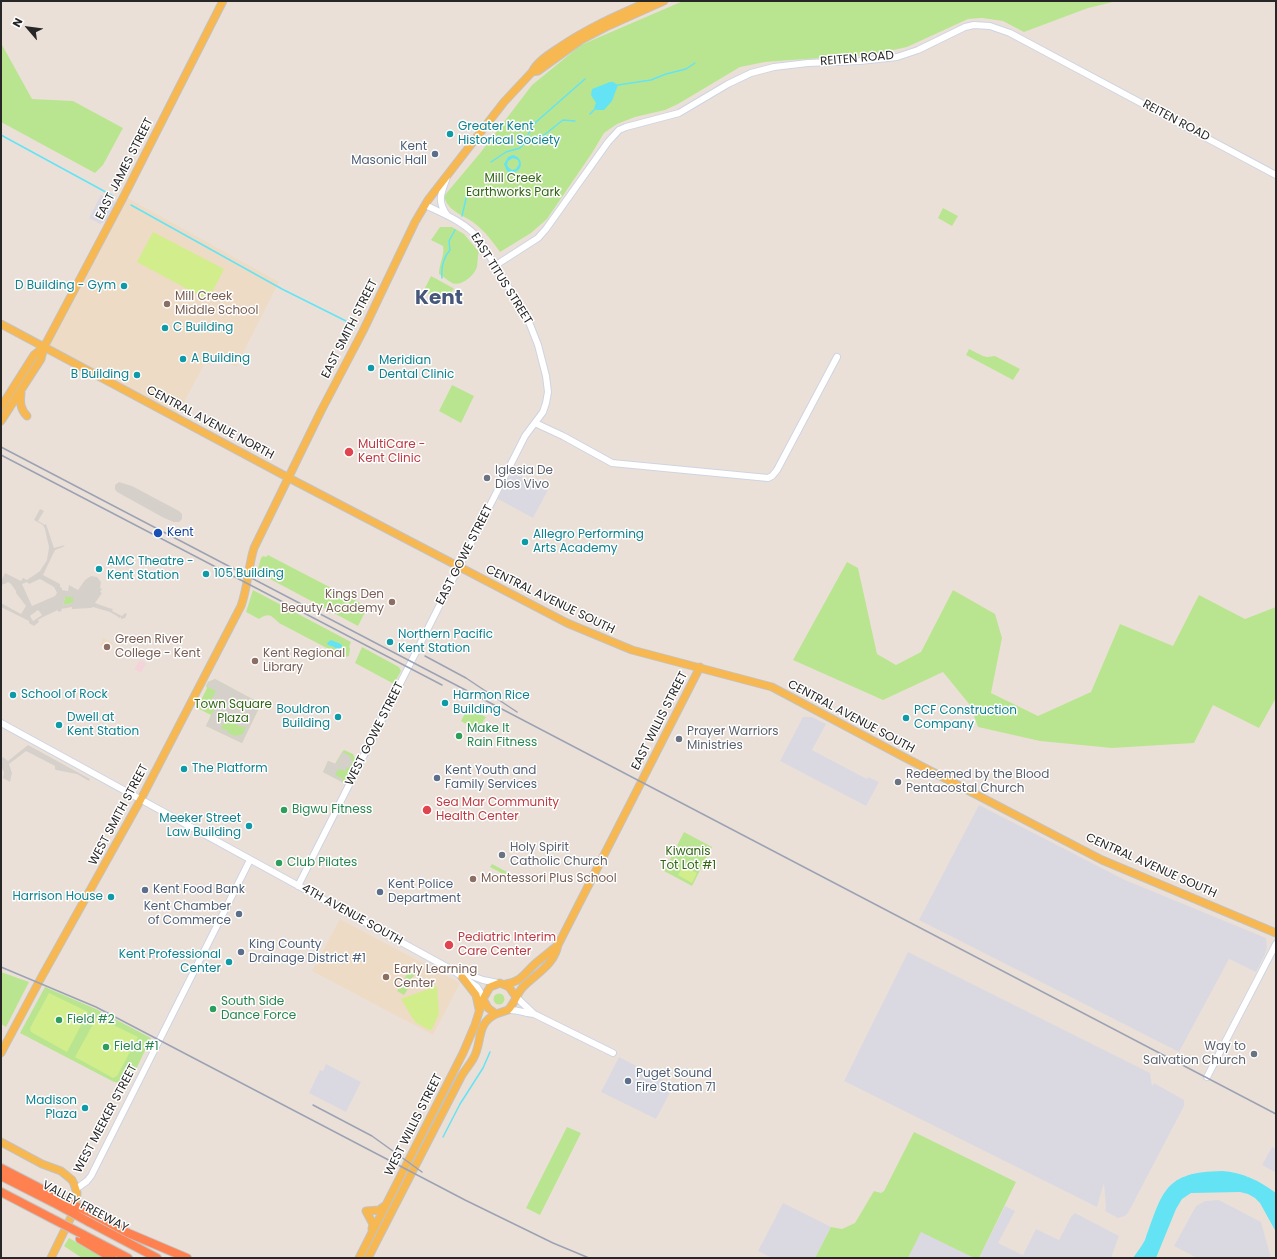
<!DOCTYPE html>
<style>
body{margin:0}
#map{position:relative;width:1277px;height:1259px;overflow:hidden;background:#ebe0d8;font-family:Poppins,sans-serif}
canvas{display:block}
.frame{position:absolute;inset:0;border:2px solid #272727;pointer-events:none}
.north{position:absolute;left:8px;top:8px;width:40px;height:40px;-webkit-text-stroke:3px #fff;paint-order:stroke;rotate:298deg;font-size:11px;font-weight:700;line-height:16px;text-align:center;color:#272727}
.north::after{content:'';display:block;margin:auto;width:14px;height:18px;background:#272727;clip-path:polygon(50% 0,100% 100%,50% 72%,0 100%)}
</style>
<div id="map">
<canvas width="1277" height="1259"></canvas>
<div class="frame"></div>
<div class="north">N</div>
</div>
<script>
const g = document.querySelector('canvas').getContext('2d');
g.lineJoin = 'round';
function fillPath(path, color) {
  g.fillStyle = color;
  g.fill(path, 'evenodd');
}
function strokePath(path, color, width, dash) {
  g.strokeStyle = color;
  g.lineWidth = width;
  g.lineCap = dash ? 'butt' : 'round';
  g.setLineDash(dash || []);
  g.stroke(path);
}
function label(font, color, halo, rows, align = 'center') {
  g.font = font + ' Poppins,sans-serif';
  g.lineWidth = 3;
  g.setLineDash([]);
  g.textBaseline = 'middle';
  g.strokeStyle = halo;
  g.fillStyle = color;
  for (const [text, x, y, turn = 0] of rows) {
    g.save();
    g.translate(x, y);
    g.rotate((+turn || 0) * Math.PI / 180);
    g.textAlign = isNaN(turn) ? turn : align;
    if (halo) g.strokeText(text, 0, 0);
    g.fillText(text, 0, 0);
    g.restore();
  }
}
fillPath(new Path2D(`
 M101,195L117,203L107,220L100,224L89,218Z
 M511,472L548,490L533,518L498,499Z
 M803,717H812L826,724L812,750L867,779L868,777L879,782L866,806L780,761Z
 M979,805L1125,880L1266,938L1267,947L1265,954L1256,972L1229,959L1179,1052L919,920Z
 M908,952L1150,1073L1152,1086L1154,1083L1184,1100V1106L1128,1213L1125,1216L1118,1218L1105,1211L1106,1208L1104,1183L1097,1207L844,1081Z
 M619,1057L674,1085L656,1119L601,1092Z
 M326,1064L361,1082L346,1112L309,1093L320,1070L323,1071Z
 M1272,1147L1276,1149V1170L1275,1172L1262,1165Z
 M1219,1200L1261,1222L1271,1258H1197L1174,1246L1196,1206L1205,1201Z
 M783,1203L831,1227L815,1258H772L758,1251Z
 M1005,1206L1015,1211L998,1243L1023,1255L1036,1229L1059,1240L1071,1217L1075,1213L1119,1236L1111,1258H979Z
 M921,1231L974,1258H908Z`), '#dad9e2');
fillPath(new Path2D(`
 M124,196L279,282L236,367L210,354L176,417L44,347Z
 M103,638L113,643L108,654L105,652L106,649L100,645Z
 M340,919L460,983L433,1035L312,971Z`), '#eedbc5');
fillPath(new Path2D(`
 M140,660L146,663L141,673L134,669Z`), '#f3d4da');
fillPath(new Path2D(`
 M683,1H1117L1088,8L1024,32L1003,21L982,18L968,19L907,47L870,55L791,60L765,62L740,67L678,104L665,110L635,117L617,124L604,133L592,153L547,219L531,233L500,252C494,244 488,235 480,228C468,215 448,214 444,196L481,152L532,85L581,45Z
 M1,43L32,99L73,101L123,128L103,165L95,173L1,122Z
 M943,208L958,216L952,226L938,218Z
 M440,227H452L464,234L479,252C477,258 478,262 477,267C474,276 461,287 452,283C448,281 443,276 439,274C439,263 445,255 443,246L431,240Z
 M431,276L453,288L454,289L443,300L441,301L430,296V294L423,292Z
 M969,349L983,356L987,357L995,356L1020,369L1013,380L966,355Z
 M452,385L474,396L461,423L439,411Z
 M268,555L366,606L367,608L358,626L257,572L261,558L263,556L266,557Z
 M847,562L858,568L877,654L896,665L921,652L953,590L995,614L1002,638L991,693L1038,716L1091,692L1120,624L1173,646L1199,595L1245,619L1276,607V698L1259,728L1213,705L1194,743L1112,748L1040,741L978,727L970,705L943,672L883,700L793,660Z
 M253,590L351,642L349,647L350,648L349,656L343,658L342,656L279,623C271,616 270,612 259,619L246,612Z
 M65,597H74V603L63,605Z
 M362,647L399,667L401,671L394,684L355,663Z
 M215,679L256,701L258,710L242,743L206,726L211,715L197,708L207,688L206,686L208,682Z
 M468,708L486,717L479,728L475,729L461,721Z
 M344,750L353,754L355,759L344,783L323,772L328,761L335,764L342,752Z
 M684,832L712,847L692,886L664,871Z
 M492,864L509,873L507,876L490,867Z
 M409,970L415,974L409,983L404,980Z
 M1,972L29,982L6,1027L1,1024Z
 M402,983L409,987L404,995L397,991Z
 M45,987L96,1009L151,1038L129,1084L114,1082L20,1033Z
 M493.5 999a5.5 5.5 0 1 1 11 0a5.5 5.5 0 1 1-11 0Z
 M567,1127L581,1133L540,1215L526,1208Z
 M914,1132L1016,1182L979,1258H974L921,1232L908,1258H815L831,1227L842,1229L855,1223L874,1191L881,1193L884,1191Z
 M69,1238L104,1258H82L64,1246Z`), '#bae590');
fillPath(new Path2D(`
 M153,232L224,269L208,300L137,262Z
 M683,866L697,873L692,883L678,875Z
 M437,986L439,1014L432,1029L429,1030L415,1022L401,999Z
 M49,993L88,1012L67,1052L31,1032L30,1028Z
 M97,1017L138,1037L117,1076L113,1078L75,1057Z`), '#d2ed8b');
fillPath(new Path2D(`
 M119,482L132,486L179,511L182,514V519L179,522H174L164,518L117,492L115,489V485Z
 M40,509L44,511L38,521L45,525L46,524L54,548L65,545L63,547L55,550L43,575L60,584V587L62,588V590L68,591L69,585L78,590L85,580L91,576L97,577L101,582L100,588L102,589L100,592L102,593L95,603L109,608L113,609L112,611L122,616L125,613L127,614L125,618L121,619V617L119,618L117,616L110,612L93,607L91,608L72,609V607L61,609L62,611L58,612V610L43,617L38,620L39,622L34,626L29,623V621L1,607V603L21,614L26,606L16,593V591L11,584L8,582L5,584H3L1,587V581L5,573L21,581L23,578L27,580L40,571L47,560L49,547L45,529L43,525L34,520ZM40,579L54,587L57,593L55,596L32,606L22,584L27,582L29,584ZM73,597V603L63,605L65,597ZM38,610L42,615L33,621L30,616Z
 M215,679L256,701L257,702L258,710L242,743L206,726L217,704L211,700L216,691L206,686L208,682ZM234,721L238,726L246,727L243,734L235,736L228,733L227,730L221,729L223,724Z
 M28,745L90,779L89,781L77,774L56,770L55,769V766L26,751L9,764L12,773L10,782L3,778L4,772L1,767V760L3,757L8,761Z
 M342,752L350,756L352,763L349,768L347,767L345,771L341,769L340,770L338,769L335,775L343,779L342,782L323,772L328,761L336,764Z`), '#d6d0cb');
fillPath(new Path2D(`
 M610,82H613L618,85L612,101L604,110H596L594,108L596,103L591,95L592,89Z
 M513,155C527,159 521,177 507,171L504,164L508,157ZM513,158L518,160L519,164L516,169L512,170L509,168L507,165L508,161Z
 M331,640L341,644L342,646L341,648L337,649L334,647L328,645L327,643Z
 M1222,1171C1242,1172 1260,1181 1276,1193V1232L1260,1203L1255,1198L1248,1194L1240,1192L1191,1193L1182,1199L1176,1209L1156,1258H1133C1137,1252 1142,1246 1145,1240C1163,1191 1164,1172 1222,1171Z`), '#64e3f4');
strokePath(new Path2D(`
 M618,85L651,80L666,74L686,69L695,63
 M590,114L595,109
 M1,135L113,196
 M524,144L529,140L539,139L563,120L575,121
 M491,162L506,152L520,148L522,146L531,129L536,122L585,79
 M131,205L282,289L346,321L354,328
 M462,216L469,186
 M442,278C441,267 443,258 450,250L449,241L455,230
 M443,1137L460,1104L483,1068L490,1052`), '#64e3f4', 1.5);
const minor = new Path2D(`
 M447,215C436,200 442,192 447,177
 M496,265L538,238L546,229L608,142L619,130L626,127L679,113L728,84L751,73L774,67L808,63L860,61L897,57L918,50L965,27L974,25L990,26L1010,33L1276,175
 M535,423L563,436L612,463L768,478L772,476L777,470L837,357
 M1,723L454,971L477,987L484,998
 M298,886L525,436L543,412L546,403L548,392L546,376L538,345L527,317L479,239C465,222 444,214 425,205
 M456,971L464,973L483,980L498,983
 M516,997L534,1014L613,1053
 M508,1010C518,1009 525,1014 534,1014
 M1207,1077L1276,944
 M76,1189L87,1181L91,1176L250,860`);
const major = new Path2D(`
 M532,72L538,71L581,40L606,27L664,1
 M1,324L289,478L567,623L632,650L772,687L900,755L1102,860L1276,933
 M21,393C20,402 20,409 27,416
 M1,407L34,355L44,347
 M1,421L41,359L44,347L124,196L223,1
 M462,977L476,995L479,1009
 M506,984C523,981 524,973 536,963C543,957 551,951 558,945
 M516,997L509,987L500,983L490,987L483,999L488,1008L496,1014L508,1010C515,1003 517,993 523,987C537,973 554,965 558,945L700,667
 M1,1053L41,978L141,799L241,606C248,587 248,567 254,548L321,411L363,331L415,222L428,200L504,102L532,72C537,62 548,55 557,49C586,29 617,15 650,1
 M1,1142L42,1164L61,1171L72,1180L74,1184L77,1193L76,1207L51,1258
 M372,1229L373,1224L366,1211L379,1210L386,1205
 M359,1258L463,1053L475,1025L483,999
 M368,1258L461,1077C464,1071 469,1066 473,1059C483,1043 475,1024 496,1014`);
const highway = new Path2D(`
 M1,1168L61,1199
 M1,1176L58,1205
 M1,1192L51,1218
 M93,1214L128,1233L187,1258
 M89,1222L157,1258
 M82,1234L128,1258
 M80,1239L112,1258`);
strokePath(minor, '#cdd4e2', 8);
strokePath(major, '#c3c3c3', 9);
strokePath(highway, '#c3c3c3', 10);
strokePath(minor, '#fff', 6);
strokePath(major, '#f7b751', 7);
strokePath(highway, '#ff814f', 8);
strokePath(new Path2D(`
 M1,447L1276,1114
 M1,455L442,685
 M425,656L466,678L517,712
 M1,967L96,1007L465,1200L553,1243L589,1258
 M313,1105L372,1136L422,1172`), '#9ba2b3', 1.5);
const highwayBridge = new Path2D(`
 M61,1199L93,1214
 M58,1205L89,1222
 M51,1218L82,1234`);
strokePath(highwayBridge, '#c3c3c3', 10, []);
strokePath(highwayBridge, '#ff814f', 8);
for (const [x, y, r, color] of [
 [450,134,4,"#0f9aa8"],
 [435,154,4,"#5c6f8a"],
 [124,286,4,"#0f9aa8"],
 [167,304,4,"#8d6e63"],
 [165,328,4,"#0f9aa8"],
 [183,359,4,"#0f9aa8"],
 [371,368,4,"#0f9aa8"],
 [137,375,4,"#0f9aa8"],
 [349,452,5,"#e0444e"],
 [487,478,4,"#6b7280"],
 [158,533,5,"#1a4fb4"],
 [525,542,4,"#0f9aa8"],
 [99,569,4,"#0f9aa8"],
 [206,574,4,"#0f9aa8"],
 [392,602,4,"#8d6e63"],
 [390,642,4,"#0f9aa8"],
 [107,647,4,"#8d6e63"],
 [255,661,4,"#8d6e63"],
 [13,695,4,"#0f9aa8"],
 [445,703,4,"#0f9aa8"],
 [338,717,4,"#0f9aa8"],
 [906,718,4,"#0f9aa8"],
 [59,725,4,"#0f9aa8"],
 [459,736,4,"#2e9e5b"],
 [679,739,4,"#6b7280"],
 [184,769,4,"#0f9aa8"],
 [437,778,4,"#5c6f8a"],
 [898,782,4,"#6b7280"],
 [284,810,4,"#2e9e5b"],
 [427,810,5,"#e0444e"],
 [249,826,4,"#0f9aa8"],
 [502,855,4,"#6b7280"],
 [279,863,4,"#2e9e5b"],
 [473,879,4,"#8d6e63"],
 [145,890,4,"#5c6f8a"],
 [380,892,4,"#5c6f8a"],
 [111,897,4,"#0f9aa8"],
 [239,914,4,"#5c6f8a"],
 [449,945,5,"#e0444e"],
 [241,952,4,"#5c6f8a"],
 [229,962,4,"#0f9aa8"],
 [386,977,4,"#8d6e63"],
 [213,1009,4,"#2e9e5b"],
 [59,1020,4,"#2e9e5b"],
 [106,1047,4,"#2e9e5b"],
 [1254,1054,4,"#6b7280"],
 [628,1081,4,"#5c6f8a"],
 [85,1108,4,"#0f9aa8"]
]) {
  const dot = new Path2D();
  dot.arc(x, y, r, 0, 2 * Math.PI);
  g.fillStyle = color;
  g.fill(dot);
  strokePath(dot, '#fff', 1.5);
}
label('12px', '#272727', '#fff', [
 ["REITEN ROAD",857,59,-5],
 ["REITEN ROAD",1176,121,28],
 ["EAST JAMES STREET",125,169,-63],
 ["EAST TITUS STREET",501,279,58],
 ["EAST SMITH STREET",350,329,-63],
 ["CENTRAL AVENUE NORTH",210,423,28],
 ["EAST GOWE STREET",465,555,-63],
 ["CENTRAL AVENUE SOUTH",550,600,26],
 ["CENTRAL AVENUE SOUTH",851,717,28],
 ["EAST WILLIS STREET",660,721,-63],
 ["WEST GOWE STREET",375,734,-63],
 ["WEST SMITH STREET",119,815,-62],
 ["CENTRAL AVENUE SOUTH",1151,866,24],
 ["4TH AVENUE SOUTH",352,915,29],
 ["WEST MEEKER STREET",106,1119,-62],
 ["WEST WILLIS STREET",414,1125,-63],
 ["VALLEY FREEWAY",85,1207,28]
]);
label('12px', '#0d838f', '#fff', [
 ["Greater Kent",458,127],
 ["Historical Society",458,141],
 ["D Building - Gym",116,286,"right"],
 ["C Building",173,328],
 ["A Building",191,359],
 ["Meridian",379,361],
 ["Dental Clinic",379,375],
 ["B Building",129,375,"right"],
 ["Allegro Performing",533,535],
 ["Arts Academy",533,549],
 ["AMC Theatre -",107,562],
 ["Kent Station",107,576],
 ["105 Building",214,574],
 ["Northern Pacific",398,635],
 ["Kent Station",398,649],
 ["School of Rock",21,695],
 ["Harmon Rice",453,696],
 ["Building",453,710],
 ["Bouldron",330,710,"right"],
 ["Building",330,724,"right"],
 ["PCF Construction",914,711],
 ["Company",914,725],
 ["Dwell at",67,718],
 ["Kent Station",67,732],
 ["The Platform",192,769],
 ["Meeker Street",241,819,"right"],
 ["Law Building",241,833,"right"],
 ["Harrison House",103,897,"right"],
 ["Kent Professional",221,955,"right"],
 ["Center",221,969,"right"],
 ["Madison",77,1101,"right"],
 ["Plaza",77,1115,"right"]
], 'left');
label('12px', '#4e5e75', '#fff', [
 ["Kent",427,147,"right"],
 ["Masonic Hall",427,161,"right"],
 ["Kent Youth and",445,771],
 ["Family Services",445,785],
 ["Kent Police",388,885],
 ["Department",388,899],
 ["Kent Food Bank",153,890],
 ["Kent Chamber",231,907,"right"],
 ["of Commerce",231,921,"right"],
 ["King County",249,945],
 ["Drainage District #1",249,959],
 ["Puget Sound",636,1074],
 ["Fire Station 71",636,1088]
], 'left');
label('12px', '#326616', '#fff', [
 ["Mill Creek",513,179],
 ["Earthworks Park",513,193],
 ["Town Square",233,705],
 ["Plaza",233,719],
 ["Kiwanis",688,852],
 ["Tot Lot #1",688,866]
]);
label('12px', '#785e54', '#fff', [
 ["Mill Creek",175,297],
 ["Middle School",175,311],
 ["Kings Den",384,595,"right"],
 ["Beauty Academy",384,609,"right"],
 ["Green River",115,640],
 ["College - Kent",115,654],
 ["Kent Regional",263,654],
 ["Library",263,668],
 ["Montessori Plus School",481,879],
 ["Early Learning",394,970],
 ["Center",394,984]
], 'left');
label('12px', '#be3a42', '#fff', [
 ["MultiCare -",358,445],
 ["Kent Clinic",358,459],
 ["Sea Mar Community",436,803],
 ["Health Center",436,817],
 ["Pediatric Interim",458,938],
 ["Care Center",458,952]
], 'left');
label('12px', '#5b616d', '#fff', [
 ["Iglesia De",495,471],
 ["Dios Vivo",495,485],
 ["Prayer Warriors",687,732],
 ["Ministries",687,746],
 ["Redeemed by the Blood",906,775],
 ["Pentacostal Church",906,789],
 ["Holy Spirit",510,848],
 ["Catholic Church",510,862],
 ["Way to",1246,1047,"right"],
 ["Salvation Church",1246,1061,"right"]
], 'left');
label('12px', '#164399', '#fff', [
 ["Kent",167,533]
], 'left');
label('12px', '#27864d', '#fff', [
 ["Make It",467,729],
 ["Rain Fitness",467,743],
 ["Bigwu Fitness",292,810],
 ["Club Pilates",287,863],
 ["South Side",221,1002],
 ["Dance Force",221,1016],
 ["Field #2",67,1020],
 ["Field #1",114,1047]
], 'left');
label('bold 20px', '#465779', '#fff', [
 ["Kent",439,299]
]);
</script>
